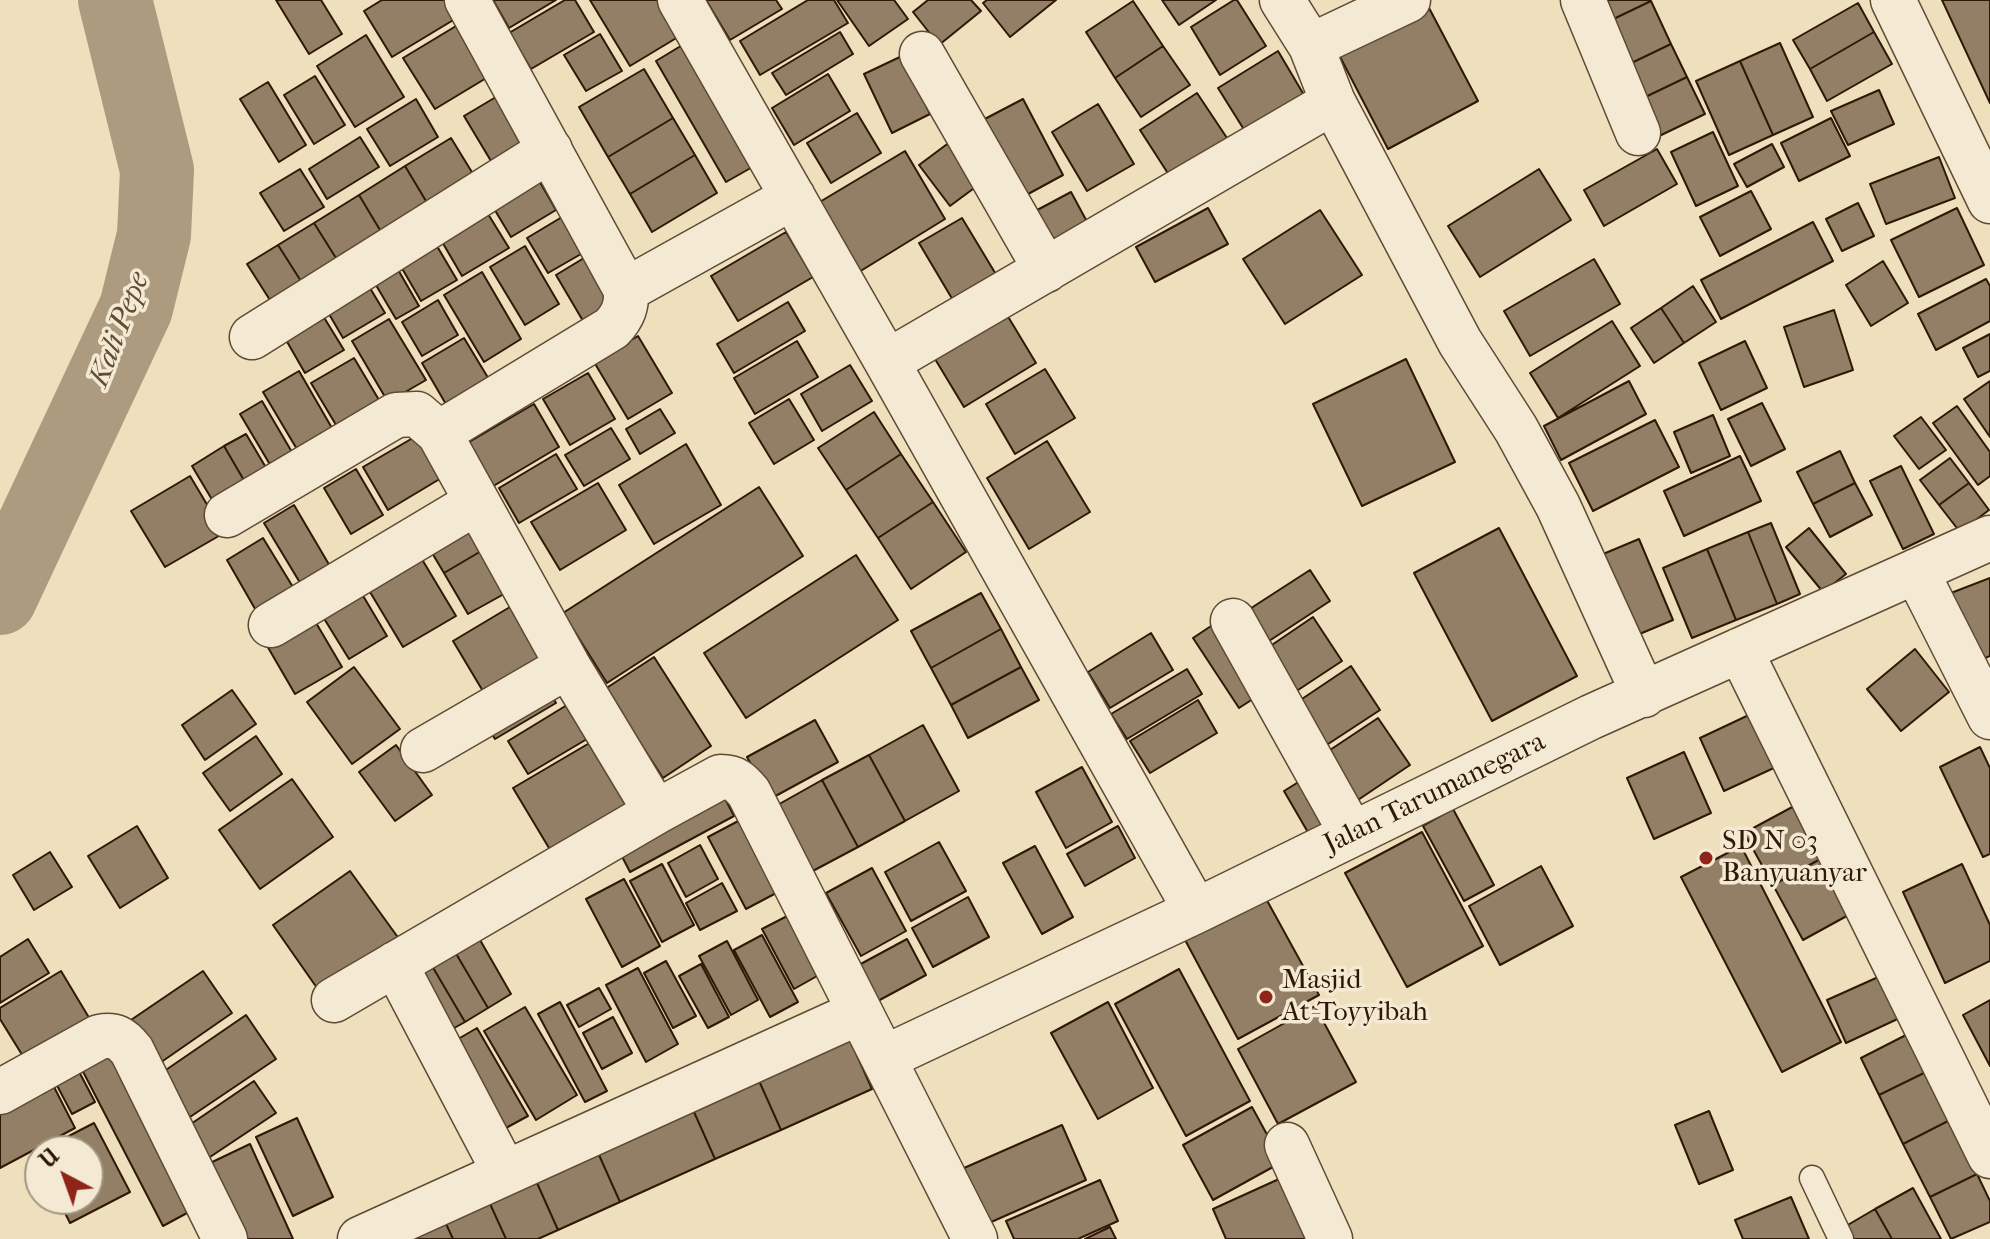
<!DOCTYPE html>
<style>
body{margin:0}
#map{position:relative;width:1990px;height:1239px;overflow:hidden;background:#eedfbd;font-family:"IM FELL French Canon",serif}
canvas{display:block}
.north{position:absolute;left:24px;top:1135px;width:80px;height:80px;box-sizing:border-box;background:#f4ead4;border:2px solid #a59682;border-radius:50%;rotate:319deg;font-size:22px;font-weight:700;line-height:32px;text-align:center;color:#2f1806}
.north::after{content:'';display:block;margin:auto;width:28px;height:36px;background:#8f2418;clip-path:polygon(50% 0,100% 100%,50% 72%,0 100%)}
</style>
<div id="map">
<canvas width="1990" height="1239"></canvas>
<div class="north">U</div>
</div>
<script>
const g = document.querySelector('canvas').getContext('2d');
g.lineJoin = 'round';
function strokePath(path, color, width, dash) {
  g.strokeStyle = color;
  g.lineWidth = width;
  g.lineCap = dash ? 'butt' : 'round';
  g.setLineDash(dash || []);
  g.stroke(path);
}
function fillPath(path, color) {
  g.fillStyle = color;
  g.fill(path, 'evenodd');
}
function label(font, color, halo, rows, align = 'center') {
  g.font = font + ' "IM FELL French Canon",serif';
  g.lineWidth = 7;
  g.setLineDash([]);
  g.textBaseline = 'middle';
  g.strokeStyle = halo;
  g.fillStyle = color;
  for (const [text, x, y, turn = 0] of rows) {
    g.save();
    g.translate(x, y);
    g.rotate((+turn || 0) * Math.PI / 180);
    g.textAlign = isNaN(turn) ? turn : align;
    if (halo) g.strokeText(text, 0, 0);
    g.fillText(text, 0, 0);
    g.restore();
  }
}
strokePath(new Path2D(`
 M0,598L136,308L154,235L157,170L115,0`), '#ad9b7f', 74);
const building = new Path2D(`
 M276,0H321L342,34L309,54Z
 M382,0H450L460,16L392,57L364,11Z
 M493,0H556L509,28Z
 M565,0H575L594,32L531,69L509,33Z
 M590,0H663L683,34L630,66Z
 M706,0H776L782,9L730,40Z
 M808,0H834L848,23L760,75L740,41Z
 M837,0H894L908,19L869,46Z
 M928,0H971L981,11L939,45L913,12Z
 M987,0H1056L1010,37L983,3Z
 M1162,0H1216L1179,25Z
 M1234,0H1237L1266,46L1220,75L1191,27Z
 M1589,0H1650L1651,1L1601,25Z
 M1942,0H1990V103Z
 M1133,1L1163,46L1115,78L1086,32Z
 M1651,1L1671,44L1621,68L1601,25Z
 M1858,3L1874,32L1810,69L1793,40Z
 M1428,6L1478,101L1388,149L1338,53Z
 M461,23L493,74L435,109L403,58Z
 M840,32L853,54L786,95L772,73Z
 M1874,32L1892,64L1827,101L1810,69Z
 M600,34L622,71L586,91L564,55Z
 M366,35L404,97L355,127L317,66Z
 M1780,43L1813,117L1773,135L1740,61Z
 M684,44L756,165L726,182L656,61Z
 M1671,44L1687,77L1637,101L1621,68Z
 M1163,46L1190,85L1141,117L1115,78Z
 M1278,51L1307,100L1248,136L1218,88Z
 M902,56L930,114L892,133L864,74Z
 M1740,61L1773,135L1729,155L1696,81Z
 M644,69L673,118L608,157L579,107Z
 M828,74L850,111L794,145L772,108Z
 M315,76L345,125L314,144L284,95Z
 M1687,77L1705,114L1655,138L1637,101Z
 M268,82L306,145L279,162L240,99Z
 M1879,90L1894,124L1848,145L1831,111Z
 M1197,93L1227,138L1169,175L1140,130Z
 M501,94L534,149L497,171L464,116Z
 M416,99L438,137L390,166L367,129Z
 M1023,99L1063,175L1019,199L979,122Z
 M1098,104L1134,164L1087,191L1052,132Z
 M857,113L881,153L831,183L807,143Z
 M673,118L695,155L630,194L608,157Z
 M1831,118L1850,156L1799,181L1781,143Z
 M1713,132L1738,186L1696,206L1671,152Z
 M958,136L989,177L950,206L919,165Z
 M360,137L379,167L327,199L309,169Z
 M451,138L478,182L432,211L405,166Z
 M1772,144L1784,167L1747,187L1734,164Z
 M1657,149L1677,184L1604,226L1584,190Z
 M905,151L945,219L859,272L818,203Z
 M695,155L717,193L652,232L630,194Z
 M1939,157L1955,198L1886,224L1870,184Z
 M405,166L432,211L386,240L359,195Z
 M300,169L324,207L284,231L260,193Z
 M1539,169L1571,220L1480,277L1448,226Z
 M533,170L556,210L511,237L487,197Z
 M1751,191L1771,229L1720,256L1700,217Z
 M1071,192L1092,231L1047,255L1026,216Z
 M359,195L386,240L341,266L314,223Z
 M480,201L509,248L462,276L434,228Z
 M1858,203L1874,236L1842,251L1826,219Z
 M1208,208L1228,244L1155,282L1136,247Z
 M1957,208L1984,265L1919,297L1891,240Z
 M1320,210L1362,275L1285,324L1243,259Z
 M567,214L588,250L548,273L527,238Z
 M962,218L1000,281L957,307L919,243Z
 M1813,222L1833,261L1721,319L1701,280Z
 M314,223L341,266L306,289L278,245Z
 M786,232L813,277L738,321L711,276Z
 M431,236L457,280L421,301L396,258Z
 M278,245L306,289L275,308L247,264Z
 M525,246L559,304L525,325L490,267Z
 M584,258L615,309L586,326L556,275Z
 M1594,259L1620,304L1530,356L1504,311Z
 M393,261L419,306L396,319L370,275Z
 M1883,261L1908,303L1871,326L1846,285Z
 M482,272L521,339L484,362L444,295Z
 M364,278L385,313L343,338L322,302Z
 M1986,279L1990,286V321L1936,350L1918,314Z
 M1693,286L1716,322L1684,343L1661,308Z
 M438,300L458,335L422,356L402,322Z
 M788,302L805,331L734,373L717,344Z
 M1661,308L1684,343L1654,363L1631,328Z
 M1004,310L1036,363L964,407L932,354Z
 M1834,310L1853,370L1804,387L1784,327Z
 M320,311L344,350L305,373L282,333Z
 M389,319L426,380L388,402L352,341Z
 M1612,321L1640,366L1558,418L1530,373Z
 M1990,334V371L1978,377L1963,348Z
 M638,336L672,393L628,419L594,362Z
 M464,338L490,381L447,406L422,363Z
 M797,341L818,377L755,414L734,378Z
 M1745,341L1767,388L1721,410L1699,363Z
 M354,358L385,410L342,435L311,383Z
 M1406,359L1455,462L1362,506L1313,404Z
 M850,365L872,401L822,431L801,394Z
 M1045,369L1075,418L1015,454L986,404Z
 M299,371L336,435L301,456L263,392Z
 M588,373L615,419L570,445L543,399Z
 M1629,381L1646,414L1561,460L1544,426Z
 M1990,381V437L1964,399Z
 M789,399L814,440L774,464L749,423Z
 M262,401L296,459L275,473L240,414Z
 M1762,403L1785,449L1751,466L1728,419Z
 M534,404L559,447L490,488L464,445Z
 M1957,406L1990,452V476L1978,485L1933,423Z
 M660,409L675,433L640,454L626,429Z
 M874,412L901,454L846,490L818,448Z
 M1713,415L1730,456L1691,473L1674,432Z
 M1921,417L1946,450L1919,469L1894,436Z
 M1655,420L1679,467L1593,511L1569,463Z
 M611,428L630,459L584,486L565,455Z
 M246,434L271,476L249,489L224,446Z
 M418,435L443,477L388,510L363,467Z
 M1047,441L1090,512L1029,549L987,478Z
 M686,444L721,505L654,544L619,485Z
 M224,446L249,489L217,508L192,466Z
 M1840,451L1855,483L1813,504L1797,472Z
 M556,454L577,489L519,523L499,488Z
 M901,454L933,502L878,538L846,490Z
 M1740,456L1761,501L1684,536L1664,491Z
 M1950,458L1969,483L1939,505L1920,480Z
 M1901,466L1934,534L1903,549L1870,481Z
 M356,469L383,515L351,534L324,488Z
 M190,476L224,533L165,567L131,511Z
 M598,483L626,530L560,570L531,522Z
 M1855,483L1872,515L1830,537L1813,504Z
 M1969,483L1989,510L1960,532L1939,505Z
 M759,487L803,556L607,683L563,613Z
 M933,502L966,552L911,589L878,538Z
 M294,505L334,573L305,591L264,523Z
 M469,514L488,547L444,573L425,541Z
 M1771,523L1800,594L1777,604L1748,532Z
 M1499,528L1577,676L1492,721L1414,573Z
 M1809,528L1846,574L1823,592L1786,547Z
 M1748,532L1777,604L1736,620L1707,549Z
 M263,538L296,592L258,614L227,560Z
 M1639,539L1673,620L1630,638L1596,557Z
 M488,547L513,589L468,614L444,573Z
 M1707,549L1736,620L1692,638L1663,568Z
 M417,551L456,616L403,647L364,582Z
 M856,555L898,620L746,718L704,653Z
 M1310,570L1330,601L1266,643L1245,612Z
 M1990,578V656L1978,661L1951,593Z
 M359,589L387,636L349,659L320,612Z
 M981,593L1001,629L931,668L911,631Z
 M520,601L557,663L490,703L453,641Z
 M312,616L342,667L295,694L266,644Z
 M1313,617L1342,661L1292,694L1263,651Z
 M1223,618L1270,688L1239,708L1193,638Z
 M1001,629L1021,667L951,705L931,668Z
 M1151,633L1173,670L1110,708L1088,672Z
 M1915,649L1949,692L1901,731L1867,689Z
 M654,657L711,746L663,778L605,689Z
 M1351,666L1380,710L1319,750L1290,707Z
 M354,667L400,729L352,764L307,702Z
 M1021,667L1039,700L968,738L951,705Z
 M1187,669L1202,694L1127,739L1111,714Z
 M545,684L556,703L495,739L484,721Z
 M232,690L256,724L205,760L182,725Z
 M1198,700L1217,733L1150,773L1130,741Z
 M567,705L587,739L528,774L508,741Z
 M1751,714L1776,767L1724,791L1700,738Z
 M1378,718L1410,765L1352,804L1321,756Z
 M815,720L838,762L770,799L747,757Z
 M923,725L959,791L905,821L869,755Z
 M256,736L282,774L230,811L203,773Z
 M598,738L639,808L555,858L513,788Z
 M396,745L432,795L395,821L359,772Z
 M1980,747L1990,768V854L1983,857L1940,767Z
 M1684,752L1711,813L1654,839L1627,778Z
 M869,755L905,821L858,847L822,780Z
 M1082,767L1112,822L1066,848L1036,792Z
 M1313,773L1343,823L1313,841L1284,791Z
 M292,779L333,837L260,889L219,830Z
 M822,780L858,847L809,873L774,807Z
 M718,785L734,816L630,872L614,841Z
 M1796,805L1824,857L1773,885L1744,833Z
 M1453,809L1494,885L1464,901L1423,826Z
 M742,819L780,891L746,909L708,837Z
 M137,826L168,878L120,908L88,856Z
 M1118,826L1135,858L1085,886L1067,854Z
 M1422,832L1483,946L1407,987L1345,873Z
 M939,842L966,891L911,921L885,872Z
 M700,845L718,879L686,897L668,863Z
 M1035,846L1073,917L1042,934L1003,863Z
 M1741,846L1841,1042L1782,1072L1681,877Z
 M50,852L72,887L34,910L13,875Z
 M1824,857L1854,912L1803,940L1773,885Z
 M662,864L694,925L662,942L630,881Z
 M1962,864L1990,925V961L1945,983L1903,892Z
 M1541,866L1573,926L1500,965L1469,906Z
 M872,868L906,931L861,956L826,893Z
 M350,871L402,943L324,998L273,925Z
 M624,879L660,946L622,967L586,899Z
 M722,883L737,911L700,930L686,903Z
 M1264,895L1319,995L1238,1039L1184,938Z
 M968,897L989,937L933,967L912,928Z
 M795,912L826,971L794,989L762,929Z
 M472,926L511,994L488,1008L448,940Z
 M762,935L798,1002L770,1017L734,950Z
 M28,939L49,973L0,1003V957Z
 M907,939L926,975L876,1002L857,966Z
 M448,940L488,1008L465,1022L425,954Z
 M727,941L758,1000L731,1015L699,956Z
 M425,954L465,1022L447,1032L407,964Z
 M666,961L696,1016L673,1028L644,973Z
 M701,964L729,1017L708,1028L679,976Z
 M638,968L678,1044L646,1062L606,985Z
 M1179,969L1250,1101L1186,1136L1115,1004Z
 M61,971L94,1026L29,1066L0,1019V1008Z
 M203,971L232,1013L157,1065L128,1022Z
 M1885,974L1904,1016L1846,1043L1827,1000Z
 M599,988L611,1009L579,1027L567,1005Z
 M1990,1000V1066L1963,1015Z
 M560,1002L607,1091L585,1102L538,1014Z
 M1108,1002L1153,1088L1098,1119L1051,1033Z
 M1315,1006L1356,1082L1278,1124L1238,1049Z
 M525,1007L577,1095L536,1120L484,1031Z
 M246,1015L276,1059L190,1117L160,1074Z
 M613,1017L632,1053L602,1069L583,1033Z
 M477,1028L528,1116L504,1129L453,1042Z
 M847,1033L872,1089L781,1130L756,1074Z
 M1906,1035L1926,1072L1879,1095L1861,1058Z
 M115,1042L200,1206L163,1226L78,1062Z
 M75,1064L95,1102L72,1114L52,1076Z
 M1926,1072L1950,1120L1903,1144L1879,1095Z
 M756,1074L781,1130L715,1159L690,1103Z
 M254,1081L276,1113L207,1159L185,1128Z
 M53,1085L75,1128L0,1168V1113Z
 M690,1103L715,1159L620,1202L595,1146Z
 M1252,1107L1282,1162L1213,1200L1183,1145Z
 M1709,1111L1733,1170L1699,1184L1675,1125Z
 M297,1118L333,1197L293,1216L256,1137Z
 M1950,1120L1977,1174L1930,1197L1903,1144Z
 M94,1123L130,1192L70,1223L58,1199H88V1151H40V1165L34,1154Z
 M1062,1125L1086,1180L989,1223L964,1168Z
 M250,1144L293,1239H239L206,1165Z
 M595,1146L620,1202L558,1230L533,1174Z
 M533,1174L558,1230L538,1239H506L486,1195Z
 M1290,1174L1319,1239H1226L1213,1209Z
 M1977,1174L1990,1201V1222L1951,1239L1930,1197Z
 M1100,1180L1118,1221L1078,1239H1014L1006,1221Z
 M1913,1188L1941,1239H1892L1875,1209Z
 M486,1195L506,1239H453L442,1215Z
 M1791,1197L1809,1239H1743L1735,1220Z
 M1875,1209L1892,1239H1854L1846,1226Z
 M442,1215L453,1239H387Z
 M1110,1227L1116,1239H1085Z`);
fillPath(building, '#927f65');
strokePath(building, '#2f1806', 2);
const lane = new Path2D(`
 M1812,1178L1841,1239`);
const street = new Path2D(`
 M467,0L626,290C627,306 623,316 612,328L439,433L568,666L656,812L720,777C735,777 740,782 749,793L975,1239
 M680,0L887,362L1196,911
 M1282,0L1311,46L1333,102L1460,342L1516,429L1558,506L1644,695
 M1583,0L1638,133
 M1893,0L1990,201
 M1311,46L1408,0
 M922,54L1046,270
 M626,290L793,197
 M252,337L550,150
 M887,362L1333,102
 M227,515L396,415L417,414L439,433
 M1916,571L1990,717
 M1233,621L1352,834
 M271,625L477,502
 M1740,650L1990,1156
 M423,750L568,666
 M395,964L505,1173
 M334,1000L656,812
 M884,1058L1196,911L1591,717L1990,538
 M0,1092L99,1037C115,1034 122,1038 132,1051L225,1239
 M1287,1145L1330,1239
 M360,1239L860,1012`);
strokePath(lane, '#5f4a34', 27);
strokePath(street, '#5f4a34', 47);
strokePath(lane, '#f4ead4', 24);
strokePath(street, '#f4ead4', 44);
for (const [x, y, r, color] of [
 [1706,858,8,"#8f2418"],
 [1266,997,8,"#8f2418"]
]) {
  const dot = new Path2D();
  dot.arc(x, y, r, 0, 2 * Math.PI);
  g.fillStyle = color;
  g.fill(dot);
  strokePath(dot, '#f4ead4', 3);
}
label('28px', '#2f1806', '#f4ead4', [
 ["Jalan Tarumanegara",1435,794,-26]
]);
label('28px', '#2f1806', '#f4ead4', [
 ["SD N 03",1722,842],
 ["Banyuanyar",1722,874],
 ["Masjid",1282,981],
 ["At-Toyyibah",1282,1013]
], 'left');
label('italic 30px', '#614c36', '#f4ead4', [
 ["Kali Pepe",120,330,-69]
]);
</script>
